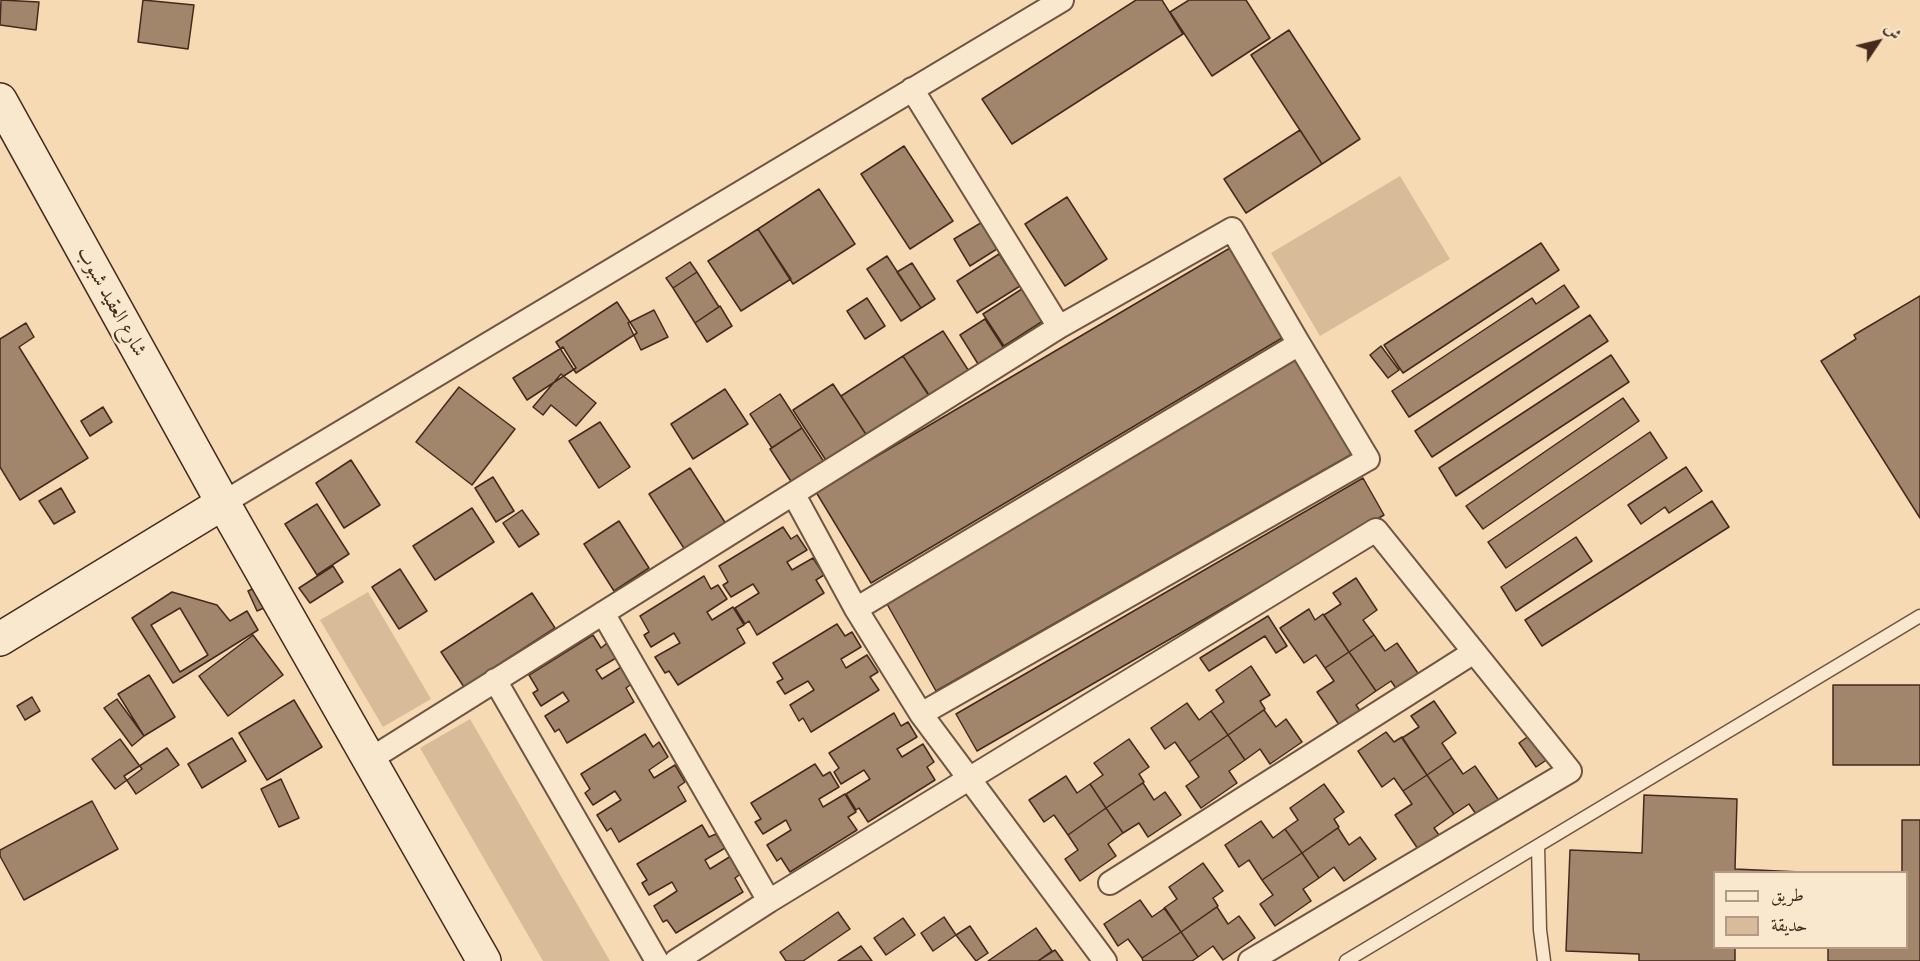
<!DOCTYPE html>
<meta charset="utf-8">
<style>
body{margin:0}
#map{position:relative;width:1920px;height:961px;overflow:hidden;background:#f6dab4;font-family:"IM FELL French Canon",Amiri,serif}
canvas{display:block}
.legend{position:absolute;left:1713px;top:871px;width:195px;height:78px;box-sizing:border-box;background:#f9e7ce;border:2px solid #b19b87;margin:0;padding:8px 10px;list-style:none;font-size:18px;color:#442a1c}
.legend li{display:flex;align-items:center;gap:12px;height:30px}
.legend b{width:30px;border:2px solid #b19b87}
.north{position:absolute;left:1848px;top:12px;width:60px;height:60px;-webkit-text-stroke:4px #f9e7ce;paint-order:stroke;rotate:55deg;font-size:16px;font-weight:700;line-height:24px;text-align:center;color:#442a1c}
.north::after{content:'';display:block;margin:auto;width:21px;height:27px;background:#442a1c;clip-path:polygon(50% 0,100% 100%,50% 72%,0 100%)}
</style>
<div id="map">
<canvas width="1920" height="961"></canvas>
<ul class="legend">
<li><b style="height:8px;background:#f9e7ce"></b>طريق</li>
<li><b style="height:16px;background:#d8bc9a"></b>حديقة</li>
</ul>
<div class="north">ش</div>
</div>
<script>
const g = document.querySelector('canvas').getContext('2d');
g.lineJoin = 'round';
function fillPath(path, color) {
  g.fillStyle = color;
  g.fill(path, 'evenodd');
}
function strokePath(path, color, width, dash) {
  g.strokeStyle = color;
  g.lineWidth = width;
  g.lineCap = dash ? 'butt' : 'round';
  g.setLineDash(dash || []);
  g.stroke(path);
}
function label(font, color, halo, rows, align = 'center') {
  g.font = font + ' "IM FELL French Canon",Amiri,serif';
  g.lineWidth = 5;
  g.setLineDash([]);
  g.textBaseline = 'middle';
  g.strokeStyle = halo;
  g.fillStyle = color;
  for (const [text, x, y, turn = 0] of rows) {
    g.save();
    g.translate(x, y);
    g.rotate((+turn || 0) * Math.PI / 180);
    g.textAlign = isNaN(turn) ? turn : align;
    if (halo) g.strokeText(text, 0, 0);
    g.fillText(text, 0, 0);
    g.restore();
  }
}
fillPath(new Path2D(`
 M1400,176L1450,259L1320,336L1271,253Z
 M368,592L431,699L383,727L320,620Z
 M470,719L610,961H543L420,748Z`), '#d8bc9a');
const building = new Path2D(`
 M1,0L39,2L36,30L0,25Z
 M143,0L194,5L188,49L138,42Z
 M1136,0H1162L1183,34L1012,144L982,99Z
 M1189,0H1246L1270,38L1212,76L1170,12Z
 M1289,30L1360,139L1322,164L1251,55Z
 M1300,130L1322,164L1246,213L1224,179Z
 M904,146L953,221L910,249L861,174Z
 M819,189L855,244L793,284L758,229Z
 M1067,197L1107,259L1065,286L1025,224Z
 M984,221L1000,247L970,266L954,239Z
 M758,229L791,279L741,311L708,261Z
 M1541,243L1559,270L1403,373L1384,345Z
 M1230,248L1282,338L871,583L816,492Z
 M999,254L1020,286L977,313L957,281Z
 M887,256L921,308L901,321L867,269Z
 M690,262L697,272L673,288L666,278Z
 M912,263L935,299L921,308L897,272Z
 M697,272L719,307L695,323L673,288Z
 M1564,285L1579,307L1409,417L1392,391L1532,298L1536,304Z
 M1025,287L1046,319L1004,346L983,314Z
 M1920,296V518L1821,361L1856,339L1854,335Z
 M867,298L885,326L865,339L847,311Z
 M617,302L637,333L576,373L556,342Z
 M720,306L732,326L707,342L695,323Z
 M654,310L668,337L641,350L628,323Z
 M1590,315L1608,341L1432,457L1415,431Z
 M985,319L1005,350L980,367L960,335Z
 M26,323L34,337L19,347L88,458L20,500L0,467V339Z
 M943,331L972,376L933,401L903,356Z
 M1381,346L1399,370L1388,378L1370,355Z
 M563,347L576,368L527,400L513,378Z
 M1611,355L1629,382L1456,496L1439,468Z
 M903,356L931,399L869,439L841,396Z
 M1297,359L1352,454L936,691L887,604Z
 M561,374L596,403L576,426L551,405L543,415L533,407Z
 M833,384L869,439L829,465L793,410Z
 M459,387L515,429L472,485L416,442Z
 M725,389L748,424L693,459L671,424Z
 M780,394L802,428L772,448L750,414Z
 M1623,398L1639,421L1483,529L1466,506Z
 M103,407L112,422L90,436L81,421Z
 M600,422L630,467L599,488L569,441Z
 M802,428L826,465L794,486L770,449Z
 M1650,432L1667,458L1506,568L1488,542Z
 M351,460L380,505L344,528L316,483Z
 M1686,467L1702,491L1669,513L1665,507L1641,524L1628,505Z
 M690,468L728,527L687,553L649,494Z
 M493,477L514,511L496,522L475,488Z
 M1363,478L1384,515L977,751L956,714Z
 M61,488L75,512L54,524L39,501Z
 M1712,501L1729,527L1542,646L1525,620Z
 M317,504L349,554L317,575L285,524Z
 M472,508L494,542L435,580L413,546Z
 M522,510L539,534L519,547L503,523Z
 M619,521L649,568L614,591L584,544Z
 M783,527L791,539L797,535L807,550L787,562L792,570L813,558L824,575L816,580L824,593L757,635L749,621L745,624L735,608L759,593L753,584L731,597L723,585L728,582L719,566Z
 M1576,537L1592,561L1516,611L1501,587Z
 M333,566L343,582L310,603L299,588Z
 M400,569L427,611L399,629L372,587Z
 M704,576L711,589L718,585L727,599L707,612L712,620L733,607L744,625L737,629L745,643L678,685L669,671L665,673L655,657L680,643L674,633L651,647L644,635L649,632L640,616Z
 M1356,578L1377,610L1363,620L1374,635L1349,652L1324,615L1341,604L1333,593Z
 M263,584L271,605L257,611L248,591Z
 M172,592L217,605L230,621L247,611L258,630L173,683L132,618Z
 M532,593L555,628L464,687L441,652Z
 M180,608L208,655L180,672L151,625Z
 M1309,609L1315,620L1323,614L1349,652L1325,668L1316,655L1304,663L1280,628Z
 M1268,616L1287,646L1276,653L1265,636L1209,671L1200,658Z
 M837,624L845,636L852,632L861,647L841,659L846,668L867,655L878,672L870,677L879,690L811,732L803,718L799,721L790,705L814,690L808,681L785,694L777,682L783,679L773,663Z
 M253,635L283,675L228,716L199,676Z
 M593,635L601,648L607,643L616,658L596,670L602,679L623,666L633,683L626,688L634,702L567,743L559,729L555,732L545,716L569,701L563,692L541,706L533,693L538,690L529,675Z
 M1374,635L1385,651L1397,643L1422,679L1400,694L1391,681L1376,691L1349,652Z
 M1349,652L1376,691L1356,705L1363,715L1342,729L1317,692L1334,681L1325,668Z
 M1251,666L1270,695L1260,701L1265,709L1228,735L1211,711L1224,702L1216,690Z
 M149,675L175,717L144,736L118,694Z
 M1833,685H1920V765H1833Z
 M32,697L40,711L25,720L17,706Z
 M117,699L144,736L132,746L104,708Z
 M294,700L322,747L267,780L239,733Z
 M1434,701L1456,733L1442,743L1452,758L1427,775L1402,738L1419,727L1411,716Z
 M1187,703L1199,720L1211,711L1228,735L1189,762L1175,742L1165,749L1151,728Z
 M1264,710L1276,727L1286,719L1302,742L1270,764L1260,749L1245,760L1228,735Z
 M894,713L901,726L908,722L917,737L897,749L902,757L923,744L934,762L927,767L935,780L868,822L859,808L856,810L846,794L870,779L864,770L841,784L834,772L839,768L829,753Z
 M1537,730L1554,755L1536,767L1519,743Z
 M1386,732L1394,742L1402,737L1427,775L1403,791L1394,778L1382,787L1358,751Z
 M645,734L653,747L659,742L668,757L649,770L654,778L675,765L685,782L678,787L686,801L619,842L611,828L607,831L597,815L621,800L615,791L593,805L585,793L590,789L581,774Z
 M1228,735L1245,760L1229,771L1237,783L1201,808L1186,786L1199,777L1189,762Z
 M232,738L246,761L202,788L188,764Z
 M120,739L142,769L115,789L92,759Z
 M1129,739L1149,767L1139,774L1144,782L1106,808L1090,784L1103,775L1094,763Z
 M167,748L179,765L136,794L124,776Z
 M1452,758L1463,774L1475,766L1500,802L1478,817L1469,804L1454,814L1427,775Z
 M815,764L823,776L830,772L839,787L819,799L823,807L845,794L856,812L848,817L857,830L790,872L781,858L777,861L767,845L791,830L786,820L763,834L755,822L761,819L751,803Z
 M1427,775L1454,814L1434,828L1441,838L1420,852L1395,815L1412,804L1403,791Z
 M1066,776L1077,793L1090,784L1106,808L1068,835L1054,815L1044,822L1029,800Z
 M281,779L299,818L279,827L261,789Z
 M1143,783L1154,800L1165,792L1181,815L1148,837L1139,823L1123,833L1106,808Z
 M1324,784L1344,812L1334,819L1339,827L1302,853L1285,829L1298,820L1290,808Z
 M1644,795L1737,799L1735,869L1801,872H1714V948H1735V961H1639V954L1566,951L1570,850L1642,853Z
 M92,801L118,849L24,900L0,856V850Z
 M1106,808L1123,833L1108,844L1116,856L1080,881L1065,859L1078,850L1068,835Z
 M1902,820H1920V961H1828V948H1906V872H1902Z
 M1261,821L1273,838L1285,829L1302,853L1262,880L1249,860L1239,867L1225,845Z
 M702,825L709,837L716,834L725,848L705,860L710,869L731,856L742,873L735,878L743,892L676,933L667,920L663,922L654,906L677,891L672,882L649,895L642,883L647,880L637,864Z
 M1338,828L1349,845L1360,837L1376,859L1344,881L1334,867L1319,878L1302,853Z
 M1302,853L1319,878L1303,889L1311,901L1275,926L1260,904L1273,895L1262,880Z
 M1203,863L1223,891L1213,898L1218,906L1181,932L1164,908L1177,899L1169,887Z
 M1140,900L1152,917L1165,908L1181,932L1142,958L1128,939L1118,946L1104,924Z
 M1217,907L1228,924L1239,916L1255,938L1223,960L1213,946L1198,957L1181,932Z
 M838,912L850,929L803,961H786L780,952Z
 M944,917L956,935L933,951L921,933Z
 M903,918L915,935L886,955L874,938Z
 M970,926L988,953L976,961L956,935Z
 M1036,928L1052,951L1038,961H988Z
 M1181,932L1198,957L1192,961H1143L1142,958Z
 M861,946L872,961H838Z
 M1055,950L1063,961H1038Z`);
fillPath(building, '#a1866b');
strokePath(building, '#442a1c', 1.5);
const service = new Path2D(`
 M1538,846L1540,930L1544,961
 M1346,961L1920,616`);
const minor = new Path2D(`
 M1059,327L1232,229L1299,344
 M794,495L856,609L921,714L1105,961
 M223,503L1062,0
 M856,609L1299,344L1368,459L921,714
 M603,613L769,901
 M495,680L657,961
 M369,760L1059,327L912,89
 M1110,883L1474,652
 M676,961L769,901L1376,530L1570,771L1250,961`);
const secondary = new Path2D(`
 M0,100L223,503L484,961
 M0,639L223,503`);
strokePath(service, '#705642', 15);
strokePath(minor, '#705642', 26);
strokePath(secondary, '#442a1c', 36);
strokePath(service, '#f9e7ce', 12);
strokePath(minor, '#f9e7ce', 22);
strokePath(secondary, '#f9e7ce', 33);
label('20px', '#442a1c', '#f9e7ce', [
 ["شارع العقيد شبوب",111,302,61]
]);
</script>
